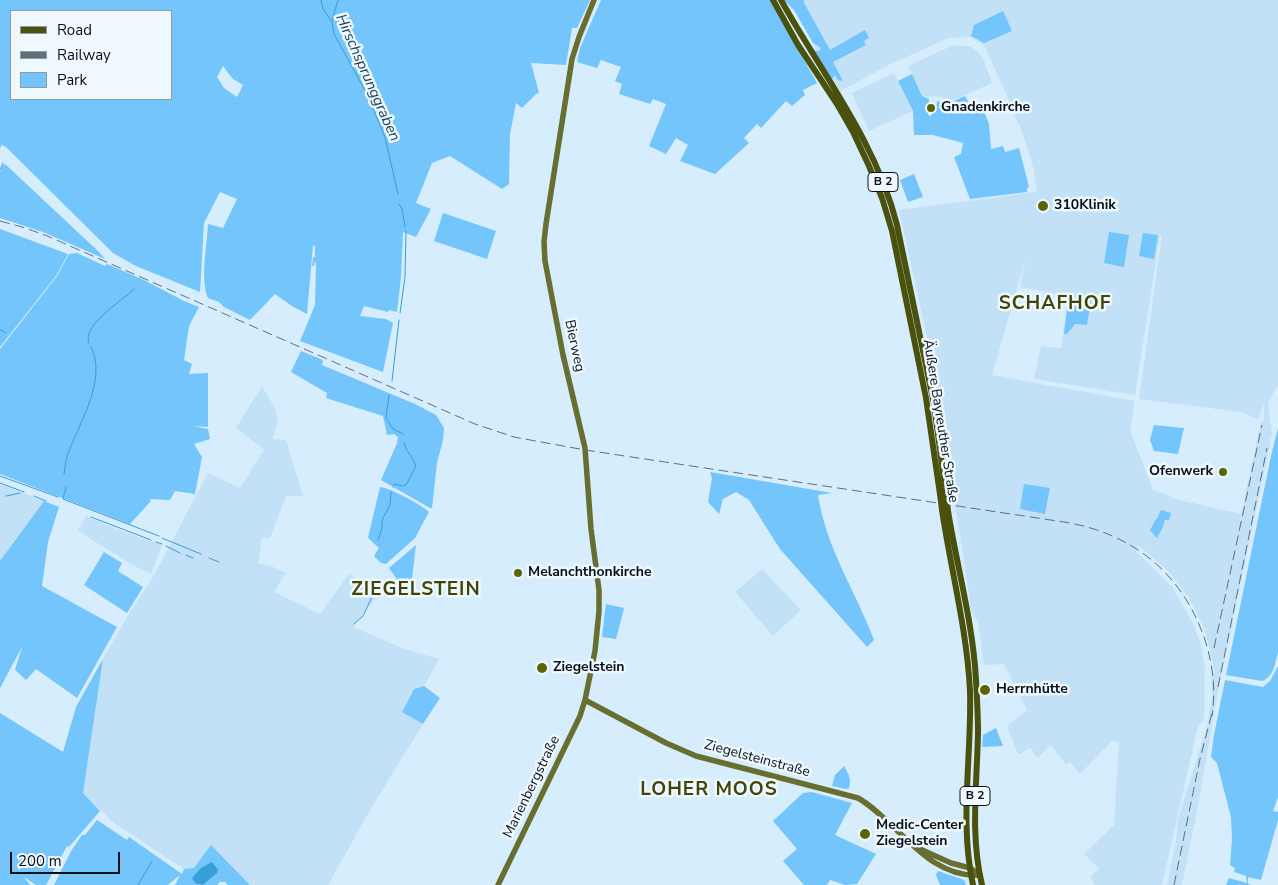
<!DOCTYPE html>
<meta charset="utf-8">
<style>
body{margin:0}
#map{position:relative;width:1278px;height:885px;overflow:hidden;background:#d5edfd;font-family:"Nunito Sans",sans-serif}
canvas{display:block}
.legend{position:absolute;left:10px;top:10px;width:162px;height:90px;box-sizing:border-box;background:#eef8fe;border:1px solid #929ba1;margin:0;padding:6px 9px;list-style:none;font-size:15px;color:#081016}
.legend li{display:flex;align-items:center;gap:10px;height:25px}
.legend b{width:25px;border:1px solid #929ba1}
.scale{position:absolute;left:10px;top:852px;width:110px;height:22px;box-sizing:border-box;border:2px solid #081016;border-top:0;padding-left:6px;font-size:15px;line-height:18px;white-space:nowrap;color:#081016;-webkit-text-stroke:4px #eef8fe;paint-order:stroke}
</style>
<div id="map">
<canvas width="1278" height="885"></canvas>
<ul class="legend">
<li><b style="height:6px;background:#4a510d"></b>Road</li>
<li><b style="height:6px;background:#606f79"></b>Railway</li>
<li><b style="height:14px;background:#73c5fb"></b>Park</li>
</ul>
<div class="scale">200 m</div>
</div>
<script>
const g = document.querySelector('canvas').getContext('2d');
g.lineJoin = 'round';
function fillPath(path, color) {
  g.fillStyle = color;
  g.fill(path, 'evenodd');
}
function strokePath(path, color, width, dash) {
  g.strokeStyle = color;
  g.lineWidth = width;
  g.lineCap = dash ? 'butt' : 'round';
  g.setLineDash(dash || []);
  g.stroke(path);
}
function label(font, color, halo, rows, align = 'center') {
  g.font = font + ' "Nunito Sans",sans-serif';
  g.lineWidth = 5;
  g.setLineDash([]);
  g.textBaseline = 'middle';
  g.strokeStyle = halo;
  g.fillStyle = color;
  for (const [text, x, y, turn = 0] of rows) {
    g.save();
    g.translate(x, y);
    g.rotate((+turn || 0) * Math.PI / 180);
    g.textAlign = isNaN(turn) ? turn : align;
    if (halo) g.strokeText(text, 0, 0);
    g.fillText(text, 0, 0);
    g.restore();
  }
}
fillPath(new Path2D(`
 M789,0H1278V385L1268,402L1272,434L1216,701L1199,801L1182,885H1167L1176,840L1178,819L1207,727L1212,696L1211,674L1215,673L1205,631L1190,600L1169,572L1138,545L1136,551L1172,587L1193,623L1201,645L1205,668L1204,720L1198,726L1162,885H1095L1090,877L1099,869L1084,854L1114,825L1119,742L1112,741L1080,774L1070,762L1066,765L1051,745L1037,758L1030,747L1022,753L1018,754L1007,726L1027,710L1004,664L984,665L978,621L972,614L936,378L899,210L1037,192L1033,167L1024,137L1005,91L984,45L970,37L948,38L889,65L840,91ZM1160,235H1162L1139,399L1241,412L1258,419L1264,404V421H1261L1241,514L1171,498V496L1153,490L1130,430L1135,401L992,375L1026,257L1020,287L1069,296L1061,348L1041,346L1034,379L1135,395Z
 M954,45L971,47L978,52L983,59L992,83L946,103L942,97L922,96L908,66Z
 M894,73L913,111L869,131L852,93Z
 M262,386L276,410L278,423L272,439L286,440L303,496H286L270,538H262L258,563L271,566L286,573L274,592L320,614L349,574L359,581L376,598L353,627L402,648L439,659L424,686L414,689L402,711L423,724L370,810L328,885H250L211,846L194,868L184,869L114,823L83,793L103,659L127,617L153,577L208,473L240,488L264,450L236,428Z
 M0,484L44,501L0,561Z
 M86,516L116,529L162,545L151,574L131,564L78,531Z
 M762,569L801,610L773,636L735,592Z`), '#c2e1f6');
fillPath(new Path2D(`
 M0,0H590L577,28H572L566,65L531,63L539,93L536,94L522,108L516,103L510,134L509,184L502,189L450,156L432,163L416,203L431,209L416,237L403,232L401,277L397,312L389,310L388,312L364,306L360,316L386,319L393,323L383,372L300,341L315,305L316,266L315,260L314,266H312L313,257H315V246L313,245L307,314L292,306L275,294L250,320L224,307L219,302L208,298C200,280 207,245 208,224L223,228L237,199L220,192L204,223L200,292L136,266L113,253L6,147L2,145L0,148ZM171,11V99H11V11ZM223,66L233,79L243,85L237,97L224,88L217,77Z
 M601,0H770L817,83L803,90L805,95L792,106L786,101L761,128L757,124L744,138L749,143L715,174L680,161L688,145L676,138L666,154L649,146L666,104L653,99L650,104L619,94L622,84L615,81L621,67L601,60L597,68L577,62L580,48Z
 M784,0H805L803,1L830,50L865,30L869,38L864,41L866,45L833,62L843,81L838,80L835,75L832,79L812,50L819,51L821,49L820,47L813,43L794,10Z
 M1003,11L1012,31L984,43L971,36L974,25Z
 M912,74L922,96L929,99L928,115L931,116L933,107L936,108L937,101L947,104L965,96L970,105L980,101L989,124L991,149L1003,146L1005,152L1019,148L1029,187L1027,188V192L970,199L954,157L961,154L963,143L933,135H914L913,111L898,81Z
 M5,164L98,251L105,259L43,232L0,218V172L3,165Z
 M914,174L923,197L908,202L900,180Z
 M443,213L496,231L487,259L434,241Z
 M0,229L68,254L56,276L0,347Z
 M1109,232L1129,235L1124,267L1104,263Z
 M1143,233L1158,235L1154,259L1139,256Z
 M77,253L105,266L107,264L144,280L184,301L199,307L189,326L184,360L192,364L189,374L208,373V427L193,426L208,429L210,439L194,444L202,457L195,494L175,491L170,500L150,499L151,501L130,524L0,474V349L57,276L69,254Z
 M1068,300L1091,301L1087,325L1075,324L1067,334H1064Z
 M301,351L323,360L322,365L415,404L436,415L444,428L443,440L437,463L432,508H430L381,480L397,443L398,437L394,434L387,435L383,416L326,398L327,393L291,372Z
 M1154,425L1184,428L1178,454L1154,451L1150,440Z
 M1278,428V652C1275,663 1274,677 1262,681L1226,675L1271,456Z
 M710,472L832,493L818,495C826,548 856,592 874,640L867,647L780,549L749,500L736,492L723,499L719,514L708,502L712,478Z
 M1024,484L1050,488L1045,514L1020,509Z
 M380,487C390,488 422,505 429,512L415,538L386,564L381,563L374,556L379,548L368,538Z
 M44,501L59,507L48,542L42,586L117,627L77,698L36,669L26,680L15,670L22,647L0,688V561Z
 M1161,510L1171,513L1169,520H1165L1162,529L1157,538L1150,530L1156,519H1157Z
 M416,545L411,587L400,584L389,568Z
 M104,552L122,563L118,571L143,587L127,613L84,585Z
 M606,604L624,608L616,639L602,637Z
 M103,659L83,793L100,811L69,847L67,846L46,885H36L24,877L30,885H0V713L63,752L76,707Z
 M1278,666V797L1273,811L1278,812V820L1261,880L1248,877V884L1251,885H1226L1229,878L1247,883L1246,876L1234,872L1235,868L1230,865L1232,839L1231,817L1217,763L1211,757L1214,735L1225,680L1263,687L1270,681Z
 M424,686L440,698L423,724L402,712L414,689Z
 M996,728L1003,746L982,747L983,735Z
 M844,766C848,773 852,779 849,788L846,789L832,786L835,775Z
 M812,792L852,803L835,835L876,854L857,884L845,885L830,880L827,885H804L783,861L797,849L773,821L803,793Z
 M97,820L127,840L129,837L182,874L184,869L194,868L211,845L250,885H228L225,882H220L217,885H203L217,873L196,884L199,885H175L180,875L168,885H54L71,851L82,835H85Z
 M938,871L964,880L966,885H940L936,875Z`), '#73c5fb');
fillPath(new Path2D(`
 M212,862L218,870L217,873L203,885L196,884L192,878L201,868Z`), '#369ed9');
strokePath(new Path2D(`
 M321,0L323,9L332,22L334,34L366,92L385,137L398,194
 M332,21L338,0
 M0,170L3,163
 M399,204L402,209L405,227
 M400,313L405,277L406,231
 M0,330L6,333
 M89,343C81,326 123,300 134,289
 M392,381L399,320
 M389,395L386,418L393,429L403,434
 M64,474C65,466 66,458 69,451C81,420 107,379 91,347
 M0,476L58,497
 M0,483L24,492
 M66,487L63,499L159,536
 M393,487L394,484L403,486L406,485L416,466C413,457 406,452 404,443
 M6,496L20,493
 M34,496L46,501
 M91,517L151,540
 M162,538L201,554
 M378,540L382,528V520L390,505L391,492
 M156,542L162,544
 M166,546L180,553
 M186,555L193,558
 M209,558L219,562
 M354,624L363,616L372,597L366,590
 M138,885L152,861`), '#369ed9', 1);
strokePath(new Path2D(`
 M585,700L666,743L696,756L858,798C898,821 927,879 980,875
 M920,849L951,863L970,868L980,875
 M498,885L580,716L585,700L595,651L599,611V590L591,529L585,448L563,355L545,261L544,242L546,224L572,59L579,37L594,0`), '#676e2f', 5.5);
strokePath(new Path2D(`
 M773,0L798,45L837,104L853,132L869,166L882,198L892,231L926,398L940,494
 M781,0C822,74 876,141 897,225L934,404L946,495
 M942,510C951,570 967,630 970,691C972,756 959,821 973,885
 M948,511C957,567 973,623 976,680C977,698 978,715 978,733C977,784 970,835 982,885`), '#4a510d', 6);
strokePath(new Path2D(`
 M0,221L22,227L45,235L475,424L514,437L585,450L1064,522C1133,533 1183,574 1205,640C1213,665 1216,690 1212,716
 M1214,648L1262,425
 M1218,687L1267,448
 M1174,885L1200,759L1213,709`), '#606f79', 1, [10, 5]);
strokePath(new Path2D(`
 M940,494L942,510
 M946,495L948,511`), '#4a510d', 6);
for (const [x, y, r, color] of [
 [931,108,5,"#5b6402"],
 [1043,206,6,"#5b6402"],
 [1223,472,5,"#5b6402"],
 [518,573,5,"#5b6402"],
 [542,668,6,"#5b6402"],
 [985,690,6,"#5b6402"],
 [865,834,6,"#5b6402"]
]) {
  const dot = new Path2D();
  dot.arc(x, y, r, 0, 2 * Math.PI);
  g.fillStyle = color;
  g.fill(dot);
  strokePath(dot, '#eef8fe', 2);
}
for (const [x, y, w] of [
 [883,182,30],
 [975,796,30]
]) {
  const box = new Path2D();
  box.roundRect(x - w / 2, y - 9.5, w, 19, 4);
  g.fillStyle = '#eef8fe';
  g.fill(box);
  strokePath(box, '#081016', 1);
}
label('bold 12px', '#081016', null, [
 ["B 2",883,182],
 ["B 2",975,796]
]);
label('bold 14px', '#081016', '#eef8fe', [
 ["Gnadenkirche",941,108],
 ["310Klinik",1054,206],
 ["Ofenwerk",1213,472,"right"],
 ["Melanchthonkirche",528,573],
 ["Ziegelstein",553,668],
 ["Herrnhütte",996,690],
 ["Medic-Center",876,826],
 ["Ziegelstein",876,842]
], 'left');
label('14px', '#081016', '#eef8fe', [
 ["Bierweg",574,346,78],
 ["Äußere Bayreuther Straße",940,421,81],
 ["Ziegelsteinstraße",757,759,15],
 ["Marienbergstraße",532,787,-64]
]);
label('italic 15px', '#19425b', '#eef8fe', [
 ["Hirschsprunggraben",367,78,66]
]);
g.letterSpacing = '1px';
label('bold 19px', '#3f4507', '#eef8fe', [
 ["SCHAFHOF",1055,304],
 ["ZIEGELSTEIN",416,590],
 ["LOHER MOOS",709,790]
]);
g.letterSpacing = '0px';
</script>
